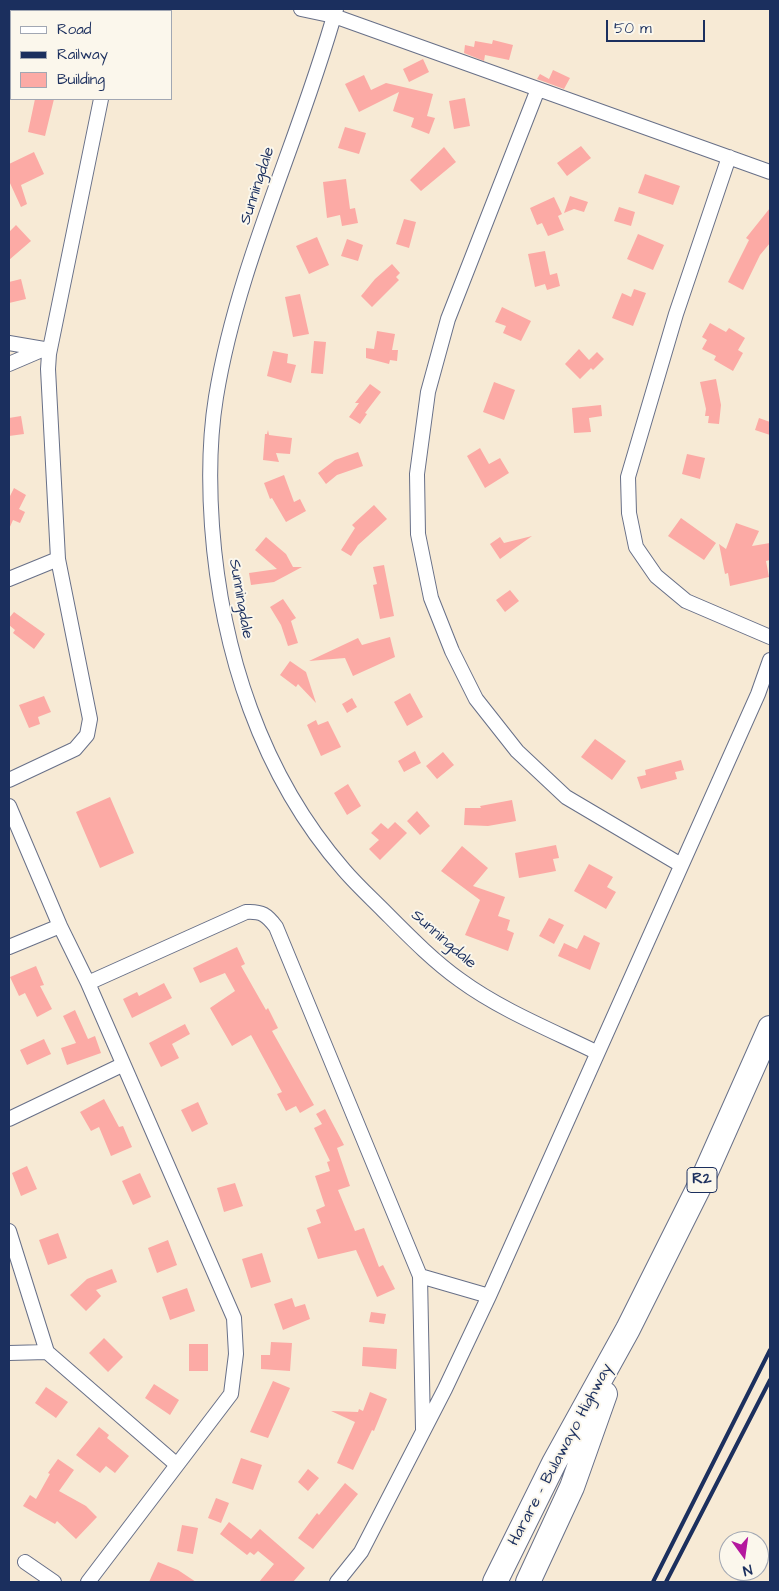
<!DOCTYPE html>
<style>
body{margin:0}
#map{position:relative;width:779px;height:1591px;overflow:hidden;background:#f7ead5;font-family:"Architects Daughter",sans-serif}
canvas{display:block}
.frame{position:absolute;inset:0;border:10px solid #1b2f5e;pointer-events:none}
.legend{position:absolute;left:10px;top:10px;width:162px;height:90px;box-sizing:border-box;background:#fbf7ec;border:1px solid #a1a7b3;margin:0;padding:6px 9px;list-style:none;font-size:15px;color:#1b2f5e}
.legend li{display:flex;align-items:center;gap:10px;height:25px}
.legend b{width:25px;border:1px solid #a1a7b3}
.north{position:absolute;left:719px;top:1531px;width:50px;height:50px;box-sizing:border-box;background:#fbf7ec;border:1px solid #a1a7b3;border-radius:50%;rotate:166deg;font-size:14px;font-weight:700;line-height:20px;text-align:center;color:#1b2f5e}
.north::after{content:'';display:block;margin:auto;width:18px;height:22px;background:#b5179e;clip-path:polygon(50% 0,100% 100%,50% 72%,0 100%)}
.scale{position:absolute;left:606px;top:20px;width:99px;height:22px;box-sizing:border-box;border:2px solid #1b2f5e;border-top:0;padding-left:6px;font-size:15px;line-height:18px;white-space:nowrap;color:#1b2f5e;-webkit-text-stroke:4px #fbf7ec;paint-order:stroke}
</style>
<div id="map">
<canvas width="779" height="1591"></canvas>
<div class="frame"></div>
<ul class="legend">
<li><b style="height:6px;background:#fff"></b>Road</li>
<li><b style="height:6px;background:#1b2f5e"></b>Railway</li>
<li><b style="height:14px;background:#fcaaa5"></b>Building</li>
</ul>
<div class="north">N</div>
<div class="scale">50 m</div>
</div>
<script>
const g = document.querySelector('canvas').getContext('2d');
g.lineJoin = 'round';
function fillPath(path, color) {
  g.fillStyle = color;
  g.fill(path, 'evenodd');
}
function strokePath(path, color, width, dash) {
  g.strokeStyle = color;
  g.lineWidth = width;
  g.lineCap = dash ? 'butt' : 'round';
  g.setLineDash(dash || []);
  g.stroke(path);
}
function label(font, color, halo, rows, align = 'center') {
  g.font = font + ' "Architects Daughter",sans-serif';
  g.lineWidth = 4;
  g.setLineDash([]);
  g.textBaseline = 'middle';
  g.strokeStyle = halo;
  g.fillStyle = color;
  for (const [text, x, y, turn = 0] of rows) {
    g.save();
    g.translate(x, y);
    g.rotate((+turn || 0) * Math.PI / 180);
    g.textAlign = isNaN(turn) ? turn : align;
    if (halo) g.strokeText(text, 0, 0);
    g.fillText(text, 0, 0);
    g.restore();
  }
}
fillPath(new Path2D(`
 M493,40L513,45L509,60L485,55L484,61L464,53L465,45L474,47L475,41L492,44Z
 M423,59L429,72L409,82L403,69Z
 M553,70L570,78L564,89L537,79L540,74L549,79Z
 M364,75L371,90L386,83L433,94L427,116L435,118L429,134L411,127L414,118L393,111L399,92L359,112L345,84Z
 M465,98L470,126L454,129L449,101Z
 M35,99H54L45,136L28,132Z
 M345,127L366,133L359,154L338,148Z
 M581,146L591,158L567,176L557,163Z
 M444,147L456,162L421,191L410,180Z
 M34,152L44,174L21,185L27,204L21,207L9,181V164Z
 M645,174L680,186L673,205L638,193Z
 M346,179L350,209L355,208L358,223L342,226L340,215L327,218L323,182Z
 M570,196L588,202L584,212L574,209L564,213Z
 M554,197L562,214L558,216L564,230L548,236L542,223L537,225L530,208Z
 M619,207L635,212L631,226L614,221Z
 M770,208V243L760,255L743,290L728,282L749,240L746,238Z
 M404,219L416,222L409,248L396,244Z
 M16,225L31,241L9,260V232Z
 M638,234L664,245L653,270L627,259Z
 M317,237L329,265L309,274L296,246Z
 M347,239L363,245L358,261L341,256Z
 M545,251L550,275L557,273L560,286L547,290L545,284L535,287L528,254Z
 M392,264L400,273L396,277L399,280L372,307L361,296L375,279Z
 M21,279L26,299L9,303V282Z
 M634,289L646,293L633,326L612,318L622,293L631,297Z
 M300,294L309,334L293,337L285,297Z
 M502,307L531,321L521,341L503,333L506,326L495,322Z
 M710,323L726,332L729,328L745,338L738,350L743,353L733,371L714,360L716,356L702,349L707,340L702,337Z
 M377,331L395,334L392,350H398L397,361L390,360L389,364L366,358V348L374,349Z
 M314,341L326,342L323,374L311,373Z
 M579,349L589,360L597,352L604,359L593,370L591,368L580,379L565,364Z
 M273,351L288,354L287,363L296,365L291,383L267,376Z
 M716,379L721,405L719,424L708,423L709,416H705L706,409L700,382Z
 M494,382L515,390L504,420L483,412Z
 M370,384L381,392L365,413L367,414L360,424L349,417L359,403H355Z
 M601,405L602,416L589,418L591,432L574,433L572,408Z
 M21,416L24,434L9,436V418Z
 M759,418L770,422V435L755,430Z
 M268,430L269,435L292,438L290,454L276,453L279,462L263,460L265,434H267Z
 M480,448L489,464L500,458L509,473L485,488L467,456Z
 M358,452L363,466L337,475L326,484L318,473L335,460Z
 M687,454L705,458L700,479L682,474Z
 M284,475L294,502L300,499L306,511L286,522L272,498L270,499L264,483Z
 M14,488L26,495L19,509L25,512L20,523L13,520L9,529V498Z
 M374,505L387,519L358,545L351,556L341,550L355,528L352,525Z
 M681,518L716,543L704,560L668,536Z
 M736,523L759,531L752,546L770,543V560L766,561L769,577L730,586L728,573L725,574L719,544L726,549Z
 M532,536L500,559L490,544L500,537L504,543Z
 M266,537L286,554L293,567H302L274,582L251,585L249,573L277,569L255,550Z
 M384,565L394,616L380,619L373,585L377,584L373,567Z
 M510,590L519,601L505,612L496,600Z
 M283,599L296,618L291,621L298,643L288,646L281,625L270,607Z
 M14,612L45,634L34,649L13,633L15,630L9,625V618Z
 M390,637L395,657L353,676L345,658L309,661L358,638L362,645Z
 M290,661L306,672L316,703L298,684L296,687L280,675Z
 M410,693L423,717L407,726L394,702Z
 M44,696L51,712L38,717L40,724L29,728L19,705Z
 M352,698L357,707L347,713L342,704Z
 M316,720L318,725L328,721L341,747L321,756L307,725Z
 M595,739L626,761L612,780L581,757Z
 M415,751L421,763L404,772L398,761Z
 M443,752L454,765L437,779L426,766Z
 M681,760L684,770L675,772L677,779L641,789L637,777L646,775L645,770Z
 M348,784L361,806L347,815L334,793Z
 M110,797L134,853L100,868L76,812Z
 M512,800L516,821L488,826L464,825L465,808H481L480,806Z
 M417,811L430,826L420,835L407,821Z
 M395,822L407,833L380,860L369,849L379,840L371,833L381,823L388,829Z
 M556,845L559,858L553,859L556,871L519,878L515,853Z
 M462,846L488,868L473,886L505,897L498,916L510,920L507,930L514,933L508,951L465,935L480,900L441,871Z
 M589,864L613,877L607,887L616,892L606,909L574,891Z
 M549,918L564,925L554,944L539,936Z
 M584,935L600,943L590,970L558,956L564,943L577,949Z
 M237,947L245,964L241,966L266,1010L268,1008L278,1028L272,1031L314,1105L300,1113L296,1106L286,1111L277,1094L282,1092L251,1035L232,1046L210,1008L235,991L225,973L200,983L193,968Z
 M36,966L44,985L40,986L52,1009L37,1017L25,993L19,996L10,977Z
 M164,983L172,998L132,1018L123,999L137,992L139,996Z
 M75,1010L88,1039L95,1036L101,1053L67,1065L61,1048L76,1043L63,1016Z
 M185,1024L190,1034L172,1044L179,1058L161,1067L149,1043Z
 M44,1039L51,1054L27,1065L20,1050Z
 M104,1099L119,1127L123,1126L132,1147L111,1156L99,1127L91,1131L80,1112Z
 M198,1102L208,1124L192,1132L181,1110Z
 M325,1109L344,1145L337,1148L350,1186L338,1190L355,1231L364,1228L379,1267L383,1265L395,1289L377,1297L356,1250L318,1259L307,1228L321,1223L316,1210L325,1206L315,1176L330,1171L327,1162L330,1161L314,1128L322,1124L316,1114Z
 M27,1166L37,1189L21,1196L12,1173Z
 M140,1173L151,1197L133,1205L122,1181Z
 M235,1183L243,1206L224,1212L217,1188Z
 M58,1233L67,1258L48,1265L39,1240Z
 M168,1240L177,1265L157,1273L148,1248Z
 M262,1253L271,1282L251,1288L242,1259Z
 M112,1269L117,1282L96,1290L101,1296L86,1311L70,1295L87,1279Z
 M187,1288L195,1311L170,1320L162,1297Z
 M292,1298L295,1307L305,1304L310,1319L283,1330L274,1304Z
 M371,1312L386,1314L384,1324L369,1322Z
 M104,1338L123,1357L108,1372L89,1353Z
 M271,1342L292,1343L290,1371L261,1369V1355H270Z
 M189,1344H208V1371H189Z
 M363,1347L397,1349L396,1369L362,1366Z
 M273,1381L290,1388L268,1438L250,1432Z
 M154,1384L179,1400L170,1415L145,1398Z
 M46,1387L68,1402L56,1418L35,1403Z
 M370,1392L387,1399L374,1431L372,1430L353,1470L337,1463L355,1422L331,1411L358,1412L359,1409L363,1411Z
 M99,1427L109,1435L107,1438L129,1456L115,1473L106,1466L100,1473L76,1455Z
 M241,1458L262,1465L253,1490L232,1483Z
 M58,1459L74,1470L59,1491L86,1506L97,1517L76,1539L57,1521L55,1524L23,1506L30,1495L36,1499L50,1474L48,1473Z
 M308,1469L319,1478L308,1491L298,1482Z
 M345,1483L358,1494L313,1549L298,1538L317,1513L319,1515Z
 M216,1498L229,1503L221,1523L208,1518Z
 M229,1522L251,1539L260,1529L305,1568L293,1582H259L274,1564L258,1551L254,1555L250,1552L247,1555L220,1534Z
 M182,1525L198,1528L193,1554L177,1551Z
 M158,1562L178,1570L196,1582H149Z`), '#fcaaa5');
const street = new Path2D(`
 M301,9L334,16L770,172
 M336,9C300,139 238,263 216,397C209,440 209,483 212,526C221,650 261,775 344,870C356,884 370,897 383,910C407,934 432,960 460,980C501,1010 551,1030 596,1052
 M119,11V9
 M538,89L448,319L428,392L417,474L418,534L431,598L452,651L476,699L517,751L566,797L681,865
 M729,157L676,314L628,477L629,513L636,547L656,576L686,601L770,637
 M9,343L44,349L49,354
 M9,364L44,349
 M9,579L58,559
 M9,780L75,749L87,735L90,719L58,559L48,369L49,354L101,99
 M9,806L60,926L88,983
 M9,947L60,926
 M9,1119L122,1065
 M9,1231L47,1352L177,1465
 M9,1353L47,1352
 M423,1429L420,1276L489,1296
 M25,1562L54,1582
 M88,1582L231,1394L236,1354L234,1318L88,983L246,912C262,911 267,915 276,927L420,1276
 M337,1582L361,1552L445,1389L489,1296L758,694L770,660`);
const highway = new Path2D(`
 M495,1582L554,1463L628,1329L702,1181L770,1028
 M528,1582L572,1487L605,1394`);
strokePath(street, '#687088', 16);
strokePath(highway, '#687088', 26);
strokePath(street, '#fff', 14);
strokePath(highway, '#fff', 24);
strokePath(new Path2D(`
 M653,1582L770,1350
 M666,1582L770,1380`), '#1b2f5e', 4);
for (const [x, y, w] of [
 [702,1180,30]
]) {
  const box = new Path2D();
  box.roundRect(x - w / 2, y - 12.5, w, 25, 4);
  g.fillStyle = '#fbf7ec';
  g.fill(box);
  strokePath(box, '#1b2f5e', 1);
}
label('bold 15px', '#1b2f5e', null, [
 ["R2",702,1180]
]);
label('16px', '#1b2f5e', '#fbf7ec', [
 ["Sunningdale",258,186,-72],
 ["Sunningdale",240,599,80],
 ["Sunningdale",443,940,41],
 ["Harare - Bulawayo Highway",561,1455,-62]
]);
</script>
